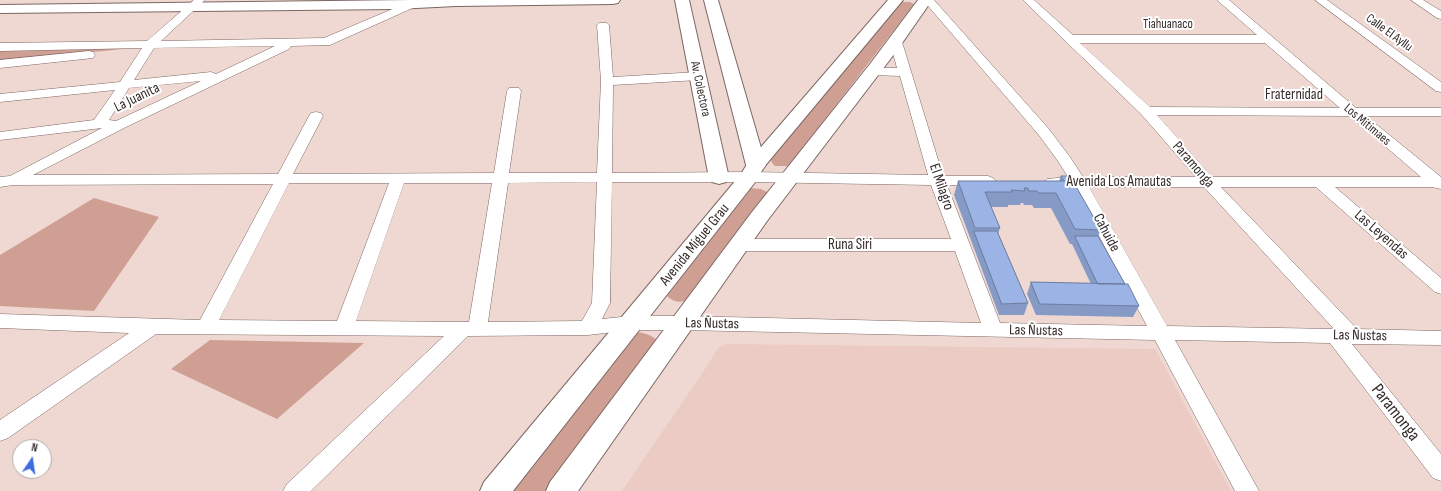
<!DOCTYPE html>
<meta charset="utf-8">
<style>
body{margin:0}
#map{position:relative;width:1441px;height:491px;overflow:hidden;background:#f0d8d2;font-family:"Sofia Sans Condensed",sans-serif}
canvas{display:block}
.north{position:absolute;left:12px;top:439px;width:40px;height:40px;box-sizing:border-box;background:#fff;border:1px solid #aeaaa9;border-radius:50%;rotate:13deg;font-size:11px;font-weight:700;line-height:16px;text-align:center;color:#342b29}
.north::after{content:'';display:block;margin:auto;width:14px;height:18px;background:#3f6cde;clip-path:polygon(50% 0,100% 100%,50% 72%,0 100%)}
</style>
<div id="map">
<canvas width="1441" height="491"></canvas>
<div class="north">N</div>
</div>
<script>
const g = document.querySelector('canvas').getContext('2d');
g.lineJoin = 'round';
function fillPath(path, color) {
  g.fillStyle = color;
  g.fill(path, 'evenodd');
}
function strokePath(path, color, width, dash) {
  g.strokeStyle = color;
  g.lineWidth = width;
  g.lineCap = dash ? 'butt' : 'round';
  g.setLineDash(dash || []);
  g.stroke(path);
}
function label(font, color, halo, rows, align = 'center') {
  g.font = font + ' "Sofia Sans Condensed",sans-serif';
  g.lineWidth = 4;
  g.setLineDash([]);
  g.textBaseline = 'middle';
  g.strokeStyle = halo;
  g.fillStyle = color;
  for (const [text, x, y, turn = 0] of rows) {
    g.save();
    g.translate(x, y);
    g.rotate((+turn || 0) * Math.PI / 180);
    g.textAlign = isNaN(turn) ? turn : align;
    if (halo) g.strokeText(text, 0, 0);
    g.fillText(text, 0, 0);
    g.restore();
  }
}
fillPath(new Path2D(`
 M726,344L1155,349L1231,491H622L705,369L718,348Z`), '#ebcbc3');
fillPath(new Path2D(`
 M897,2H910L914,4L789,166H775L772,163L771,160Z
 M134,48L0,61V50Z
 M750,188L761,189L769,193L685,301C678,303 672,301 667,296Z
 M94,198L159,217L94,311L0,306V255Z
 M637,332C645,333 651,335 657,340L548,491H512Z
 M210,340L364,343L277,419L171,369Z`), '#d09f94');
const minor = new Path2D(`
 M194,0H205L161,41L324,38L409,2H417L418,4L417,6L330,45L291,46L289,49L126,127L33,175L278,174L309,116L311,113L316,112L321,113L323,116L293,174L494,173L507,91L509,88H519L521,91L509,173H597L601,81L597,25L599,23H607L609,25L613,77L698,72L703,73L704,76L703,79L698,80L613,85L612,173L749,172L928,175L900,76L872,75L868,74L866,71L868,68H897L890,42L892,39H900L902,42L943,176H988L993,178L996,181L993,184L988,186L947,185L1000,323L1147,326L1073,187L1047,185L1044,182L1047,179L1068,177L1058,161L1038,134L923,0H934L1048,128L1070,157L1083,177H1196L1141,114L1023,0H1034L1073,35H1257L1217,0H1229L1356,108H1441V116H1366L1441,177V189L1432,187H1335L1441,278V294L1435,292L1316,187H1221L1357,329L1441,331V345L1352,344L1441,454V481L1433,478L1330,343L1175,340L1259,491H1235L1155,340L682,330H631L588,335L468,336L311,491H283L287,484L444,336L156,334L8,438L0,441V420L129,333L0,328V314L200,320L273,184L13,185L0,187V177L10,176L102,128L0,140V132L94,120L115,90L0,102V94L120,82L142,48L0,51V43L147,41ZM1080,43H1265L1340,108L1150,107ZM275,46L216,74L211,72L134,80L154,48ZM201,81L116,121L109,120L129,88ZM1157,115L1350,116L1421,177H1212ZM597,182L592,303L582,321L488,322L508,183ZM612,182H749L931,185L951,239H739L733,241L731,245L733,249L739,251H955L981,323L682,316H631L602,319L610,303ZM289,183H389L337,321L219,320ZM404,183H492L469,322L356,321ZM1089,187H1204L1334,329L1167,326Z
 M1315,0H1327L1441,82V92L1436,91Z
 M1411,0H1423L1441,11V19L1437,18Z
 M89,51L93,52L95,55L93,58L0,68V60Z`);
const tertiary = new Path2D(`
 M411,0H620L618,3L613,4L456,6L396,9L0,13V5Z
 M675,0H689L729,178L726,182L719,184L712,182L709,178Z
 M704,0H718L766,165L763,169L756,171L749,169L746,165Z`);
const primary = new Path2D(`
 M888,0H903L764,167L756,181L513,491H480L484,482L741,174L749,161Z
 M918,0H932L898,49L767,221L578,491H546L550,482L752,212L870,64Z`);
strokePath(minor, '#7c6763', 1);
strokePath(tertiary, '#7c6763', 2);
strokePath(primary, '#7c6763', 2);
fillPath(minor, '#fff');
fillPath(tertiary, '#fff');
fillPath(primary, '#fff');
fillPath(new Path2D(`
 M1061,176L1101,230L1098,236L1125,284L1139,306L1133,317L1036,315L1027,294L1031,282L1091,284L1072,244H1070L1051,208H1034L1032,205H1024L1023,203H1021L1020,205H1008V207H991L1000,228L998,234L1028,303L1024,315H999L954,195L958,181H1059Z`), '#859ac5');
const building = new Path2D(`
 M1061,176H1070L1101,230L1075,229L1056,193H1039L1037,191H1029L1028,188H1024L1025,191L1011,190L1012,192H985L1000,228H975L958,181H1064Z
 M974,231H997L1028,303L1002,304Z
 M1075,236H1098L1125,284H1098Z
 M1031,282L1128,284L1139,306L1040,304Z`);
fillPath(building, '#9bb3e5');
strokePath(building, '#6c7da0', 1);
label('13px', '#342b29', '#fff', [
 ["Tiahuanaco",1168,25],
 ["Calle El Ayllu",1389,33,36],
 ["Av. Colectora",700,89,78],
 ["Los Mitimaes",1367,125,40]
]);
label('15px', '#342b29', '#fff', [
 ["Fraternidad",1294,95],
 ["La Juanita",137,98,-26],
 ["Paramonga",1193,165,49],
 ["Avenida Los Amautas",1119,182],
 ["El Milagro",941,187,71],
 ["Cahuide",1106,233,62],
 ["Las Leyendas",1381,235,41],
 ["Avenida Miguel Grau",695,245,-51],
 ["Runa Siri",850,245],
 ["Las Ñustas",712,324,1],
 ["Las Ñustas",1036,331,1],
 ["Las Ñustas",1360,336,1]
]);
label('18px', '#342b29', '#fff', [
 ["Paramonga",1395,413,52]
]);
</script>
